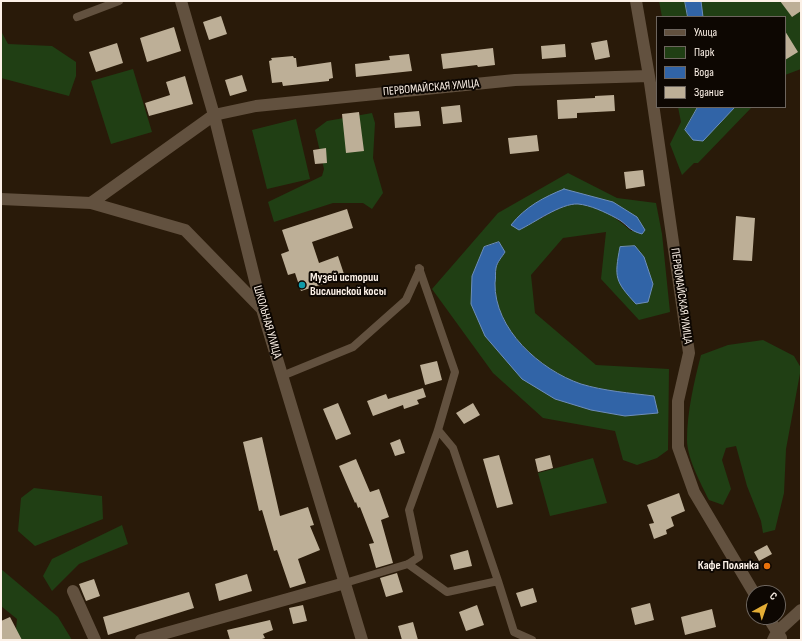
<!DOCTYPE html>
<meta charset="utf-8">
<style>
body{margin:0}
#map{position:relative;width:802px;height:641px;overflow:hidden;background:#291a09;font-family:"Sofia Sans Condensed",sans-serif}
canvas{display:block}
.frame{position:absolute;inset:0;border:2px solid #fcf1e7;pointer-events:none}
.legend{position:absolute;left:656px;top:16px;width:130px;height:92px;box-sizing:border-box;background:#0d0702;border:1px solid #6d655e;margin:0;padding:5px 7px;list-style:none;font-size:12px;color:#fcf1e7}
.legend li{display:flex;align-items:center;gap:8px;height:20px}
.legend b{width:20px;border:1px solid #6d655e}
.north{position:absolute;left:746px;top:585px;width:40px;height:40px;box-sizing:border-box;background:#0d0702;border:1px solid #6d655e;border-radius:50%;rotate:40deg;font-size:11px;font-weight:700;line-height:16px;text-align:center;color:#fcf1e7}
.north::after{content:'';display:block;margin:auto;width:14px;height:18px;background:#e4ad35;clip-path:polygon(50% 0,100% 100%,50% 72%,0 100%)}
</style>
<div id="map">
<canvas width="802" height="641"></canvas>
<div class="frame"></div>
<ul class="legend">
<li><b style="height:5px;background:#62513f"></b>Улица</li>
<li><b style="height:11px;background:#203f14"></b>Парк</li>
<li><b style="height:11px;background:#3164a7"></b>Вода</li>
<li><b style="height:11px;background:#bdaf97"></b>Здание</li>
</ul>
<div class="north">С</div>
</div>
<script>
const g = document.querySelector('canvas').getContext('2d');
g.lineJoin = 'round';
function fillPath(path, color) {
  g.fillStyle = color;
  g.fill(path, 'evenodd');
}
function strokePath(path, color, width, dash) {
  g.strokeStyle = color;
  g.lineWidth = width;
  g.lineCap = dash ? 'butt' : 'round';
  g.setLineDash(dash || []);
  g.stroke(path);
}
function label(font, color, halo, rows, align = 'center') {
  g.font = font + ' "Sofia Sans Condensed",sans-serif';
  g.lineWidth = 4;
  g.setLineDash([]);
  g.textBaseline = 'middle';
  g.strokeStyle = halo;
  g.fillStyle = color;
  for (const [text, x, y, turn = 0] of rows) {
    g.save();
    g.translate(x, y);
    g.rotate((+turn || 0) * Math.PI / 180);
    g.textAlign = isNaN(turn) ? turn : align;
    if (halo) g.strokeText(text, 0, 0);
    g.fillText(text, 0, 0);
    g.restore();
  }
}
fillPath(new Path2D(`
 M659,1H801V69L785,75V17H662Z
 M1,31L8,44L52,46L76,62V76L69,96L1,78Z
 M133,69L152,132L111,144L91,81Z
 M678,107H752L698,163H694L682,175L670,144L681,122Z
 M372,113L375,123L373,158L383,193L372,209L363,203H333L274,222L268,202L322,176L324,169L315,130L327,121Z
 M296,119L310,179L267,189L252,130Z
 M568,173L617,198L656,203L662,234L670,312L639,320L601,279L606,232L563,238L531,275L535,313L596,365L669,369L668,450L657,458L637,465L623,460L615,431L543,418L493,373L432,289L498,213ZM565,189L645,230L631,231C617,218 598,205 578,204C565,203 551,213 540,219ZM499,242L505,252C502,257 497,262 496,268C495,272 496,278 495,283C494,329 540,370 581,384C604,391 630,393 653,396L625,416L591,410L555,399L472,276L484,247Z
 M763,340L794,356L801,368L786,449L784,493L775,530L763,533L761,521L747,486L736,446L726,448L722,460L731,489L723,505L709,500C701,484 687,458 687,440C687,412 694,382 701,355L728,345Z
 M593,458L607,503L550,516L538,473Z
 M34,488L102,496L103,519L35,546L18,531L21,498Z
 M122,525L128,544L79,564L52,591L43,576L52,559Z
 M1,569L58,617L72,640H15L17,619L1,606Z`), '#203f14');
const water = new Path2D(`
 M685,1H701L703,17H688Z
 M698,107H735L703,141L693,140L685,130Z
 M564,189L613,202L637,217L645,230L642,234C627,230 628,224 616,218C605,212 590,205 578,204C561,203 534,223 519,230L511,225C525,207 544,197 564,189Z
 M499,242L505,252C502,257 497,262 496,268C495,272 496,278 495,283C494,329 540,370 581,384C604,391 630,393 654,396L658,413L625,416L591,410L555,399L522,379L485,336L471,304L472,276L484,247Z
 M635,246L644,257L653,284L648,302L636,304C615,281 614,278 620,247Z`);
fillPath(water, '#3164a7');
strokePath(water, '#6e8eba', 1);
fillPath(new Path2D(`
 M780,1H801V11L792,17Z
 M221,16L227,34L209,40L203,22Z
 M174,27L181,51L147,62L140,38Z
 M785,31L798,52L785,60Z
 M607,40L610,57L595,60L591,43Z
 M117,43L123,63L96,72L89,52Z
 M565,44L566,57L542,59L541,46Z
 M493,48L495,65L478,67L477,65L443,69L441,54Z
 M409,54L412,71L356,77L355,64L390,60L389,56Z
 M293,56L294,58H296L297,67L331,62L333,78L329,79V81L283,86L282,82L272,83L269,61L272,60L271,58Z
 M242,75L247,91L230,96L225,80Z
 M185,76L193,104L149,116L145,103L170,95L166,82Z
 M614,95L615,111L577,113V118L558,119L557,100L595,98V96Z
 M460,105L462,122L443,124L441,107Z
 M419,111L421,126L395,128L394,113Z
 M359,112L364,151L346,153L342,114Z
 M537,135L539,151L510,154L508,138Z
 M326,148L327,163L315,164L313,150Z
 M643,170L645,186L626,189L624,172Z
 M347,209L353,228L312,242L319,263L338,256L345,277L301,291L295,273L288,275L281,254L289,251L282,230Z
 M736,216L755,218L752,261L733,260Z
 M437,361L442,380L425,385L420,365Z
 M423,388L426,397L417,400L419,404L404,409L403,405L373,416L367,401L386,394L388,399Z
 M338,403L351,434L336,440L323,409Z
 M473,403L480,415L464,424L456,413Z
 M262,437L280,516L308,507L314,525L310,526L320,550L298,559L306,583L290,588L277,550L274,551L262,510L259,511L243,442Z
 M400,439L405,453L395,456L390,443Z
 M499,455L513,504L497,508L483,459Z
 M550,455L553,468L538,472L535,459Z
 M356,459L370,492L379,489L389,517L381,520L393,563L376,568L369,544L374,543L360,507L358,508L356,502L355,503L339,466Z
 M679,493L685,511L671,517L674,526L666,530L667,534L654,539L649,524L654,523L647,505Z
 M767,545L772,554L759,561L754,552Z
 M468,550L472,566L454,570L450,555Z
 M397,573L403,592L386,597L380,578Z
 M247,574L252,591L219,601L215,584Z
 M94,579L100,596L86,601L79,584Z
 M533,588L537,602L521,607L516,593Z
 M189,592L194,608L108,635L103,617Z
 M650,603L654,620L635,625L631,608Z
 M303,605L307,621L293,624L289,608Z
 M477,605L484,625L466,631L459,612Z
 M712,609L716,627L685,635L681,617Z
 M10,617L22,640H1V621Z
 M270,620L273,630L263,634L265,638L259,640H230L227,630Z
 M413,622L418,640H402L398,626Z`), '#bdaf97');
strokePath(new Path2D(`
 M77,17L119,1
 M282,376L353,347L406,300L420,269
 M438,430L453,448L498,581
 M408,564L447,592L498,581L514,632L532,640
 M345,583L408,564L419,557L409,510L438,430L455,372L419,268`), '#62513f', 8);
strokePath(new Path2D(`
 M181,1L214,115L262,309L362,640
 M636,1L649,76L689,353L678,401V447L694,492L754,593
 M1,199L91,203L185,230L261,308
 M91,203L214,115L256,106L515,80L649,76
 M73,591L95,640
 M768,617L781,638
 M141,640L345,583
 M773,640L777,632L801,610`), '#62513f', 12);
for (const [x, y, r, color] of [
 [302,285,4,"#0f9aa8"],
 [767,566,4,"#e8710a"]
]) {
  const dot = new Path2D();
  dot.arc(x, y, r, 0, 2 * Math.PI);
  g.fillStyle = color;
  g.fill(dot);
  strokePath(dot, '#0d0702', 1.5);
}
label('12px', '#fcf1e7', '#0d0702', [
 ["ПЕРВОМАЙСКАЯ УЛИЦА",431,88,-5],
 ["ПЕРВОМАЙСКАЯ УЛИЦА",681,296,82],
 ["ШКОЛЬНАЯ УЛИЦА",267,322,74]
]);
label('bold 12px', '#fcf1e7', '#0d0702', [
 ["Музей истории",310,278],
 ["Вислинской косы",310,292],
 ["Кафе Полянка",759,566,"right"]
], 'left');
</script>
